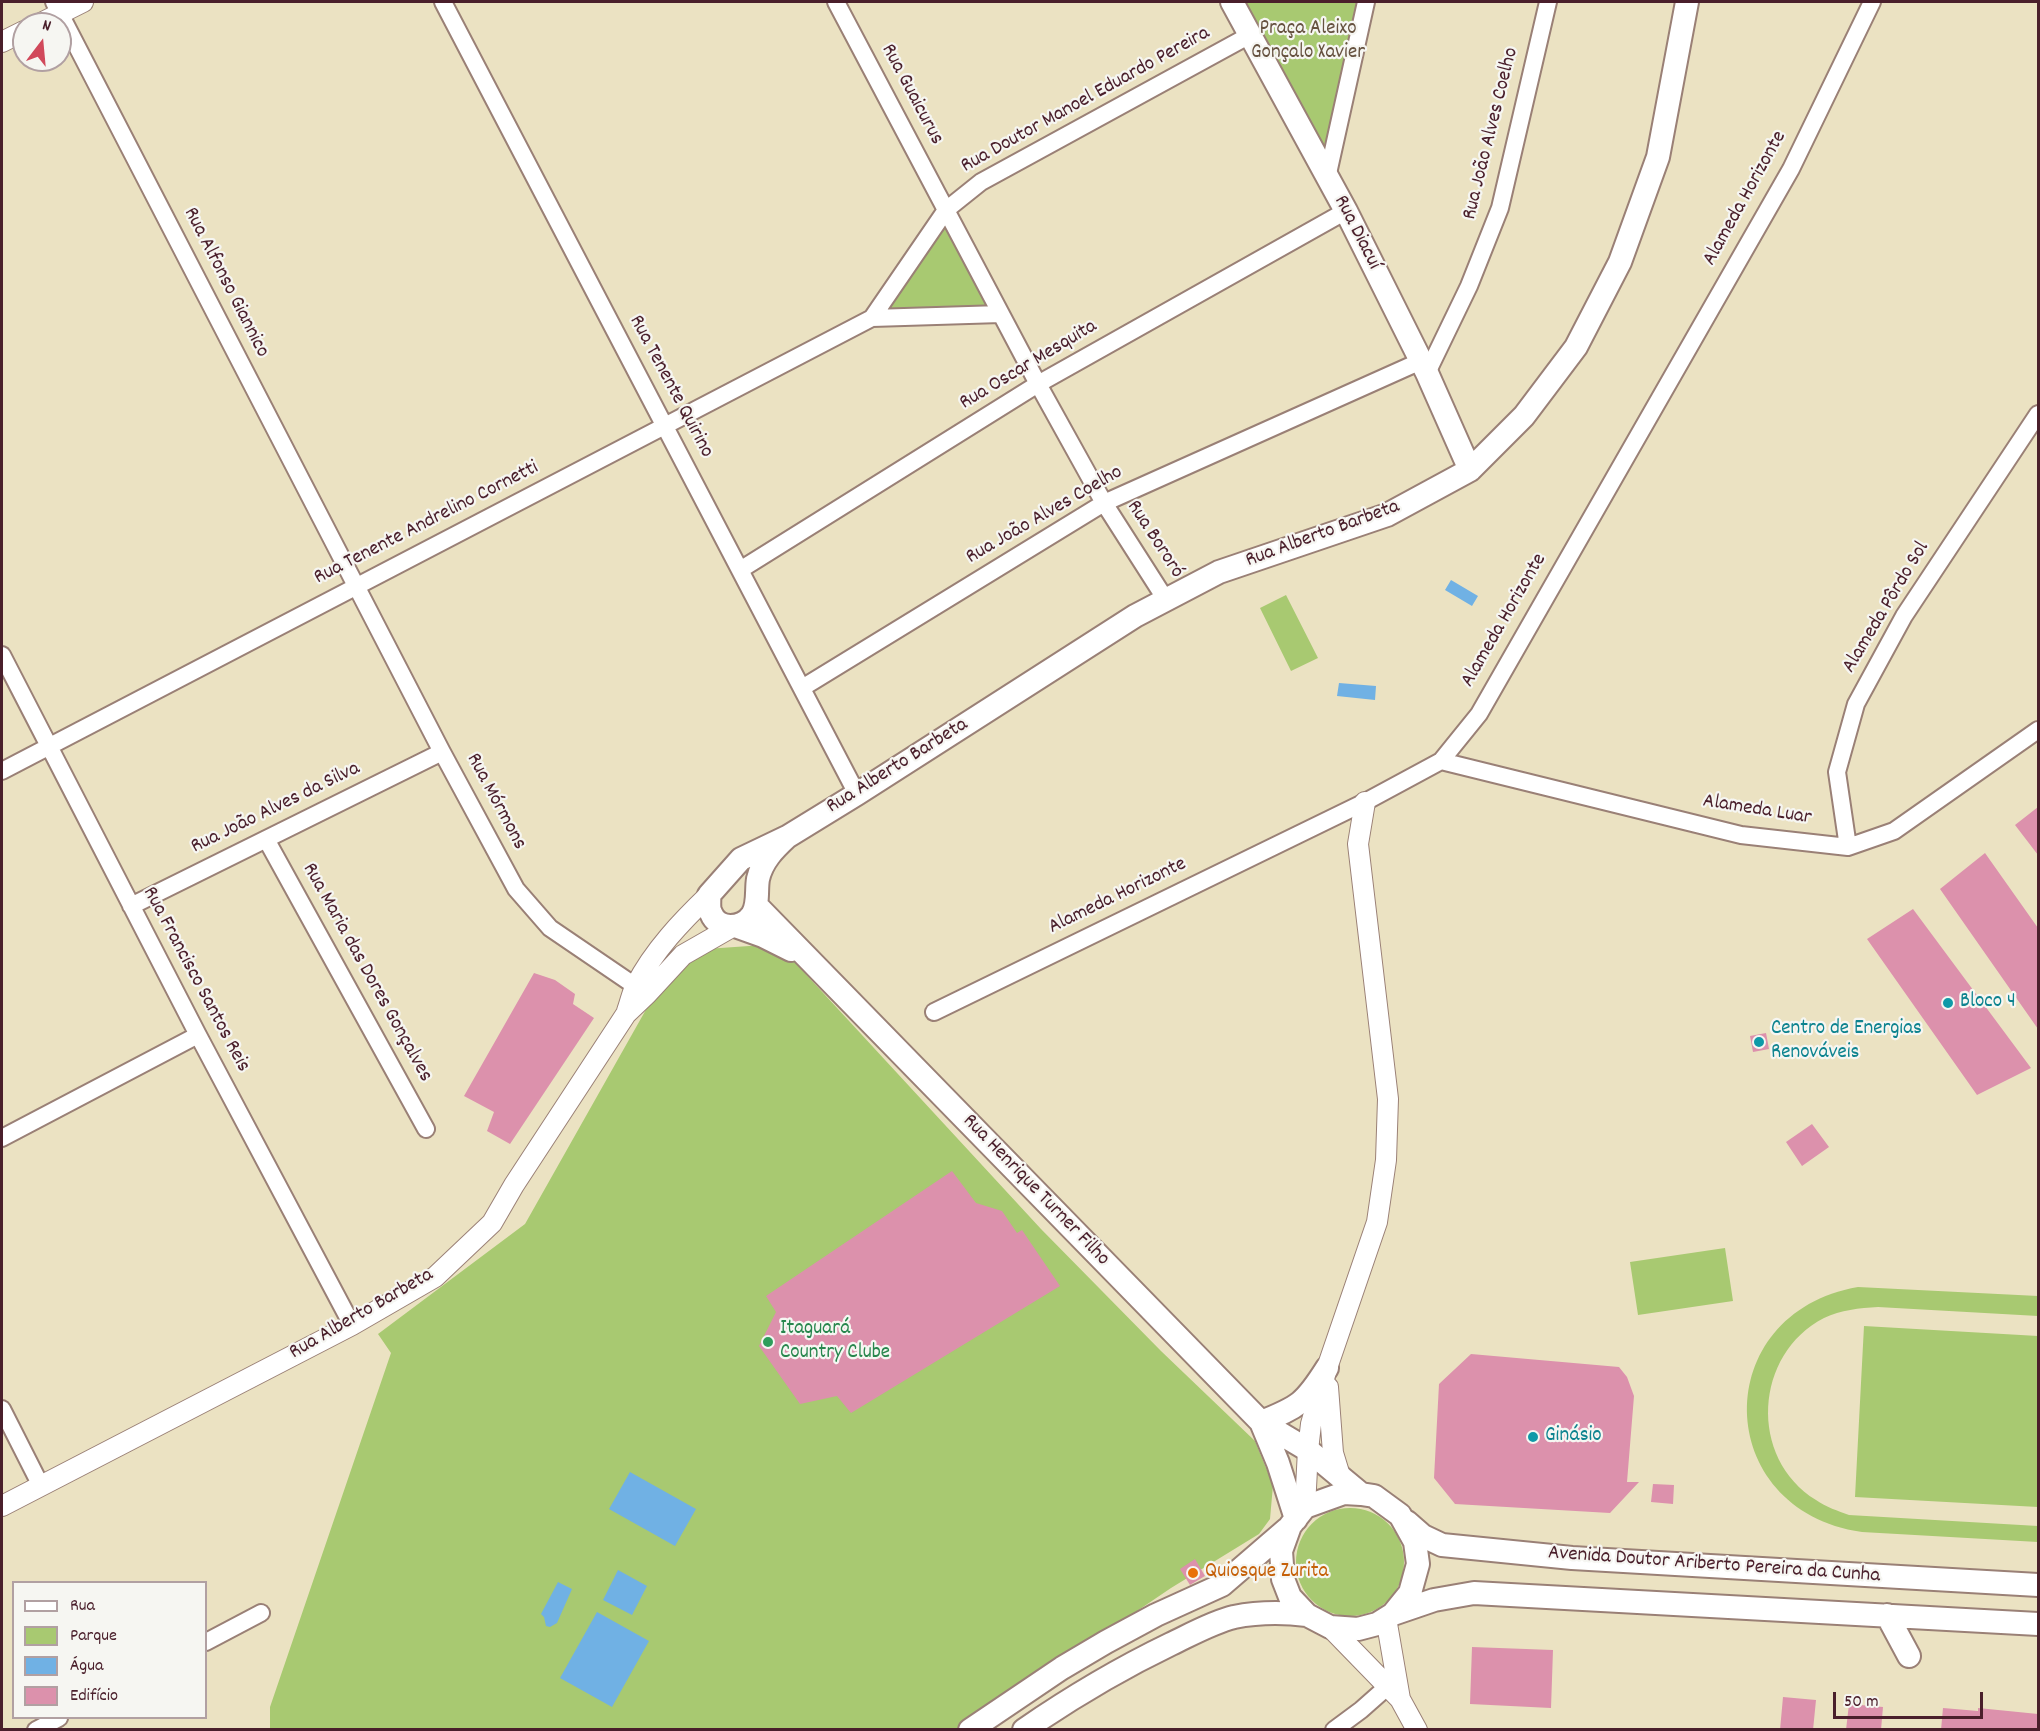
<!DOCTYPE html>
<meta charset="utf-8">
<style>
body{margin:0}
#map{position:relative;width:2040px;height:1731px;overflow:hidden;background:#ebe2c2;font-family:Dekko,sans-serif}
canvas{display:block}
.frame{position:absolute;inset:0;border:3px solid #4a1f2b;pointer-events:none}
.legend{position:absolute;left:12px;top:1581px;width:195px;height:138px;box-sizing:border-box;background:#f6f6f2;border:2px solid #b1a0a2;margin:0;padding:8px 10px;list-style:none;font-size:18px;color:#4a1f2b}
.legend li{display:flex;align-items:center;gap:12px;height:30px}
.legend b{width:30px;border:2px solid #b1a0a2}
.north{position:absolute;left:12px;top:12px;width:60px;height:60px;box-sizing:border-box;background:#f6f6f2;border:2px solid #b1a0a2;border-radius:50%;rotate:16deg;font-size:16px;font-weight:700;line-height:24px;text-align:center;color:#4a1f2b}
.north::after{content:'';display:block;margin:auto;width:21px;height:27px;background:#d1495b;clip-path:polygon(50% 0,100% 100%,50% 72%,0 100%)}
.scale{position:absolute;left:1833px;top:1692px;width:150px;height:27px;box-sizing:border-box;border:3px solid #4a1f2b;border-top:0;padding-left:8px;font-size:18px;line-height:21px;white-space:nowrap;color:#4a1f2b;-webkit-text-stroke:4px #f6f6f2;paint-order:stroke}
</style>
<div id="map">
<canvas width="2040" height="1731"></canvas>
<div class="frame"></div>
<ul class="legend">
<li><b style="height:8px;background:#fff"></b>Rua</li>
<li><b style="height:16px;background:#a8c971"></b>Parque</li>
<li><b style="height:16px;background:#70b1e4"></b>Água</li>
<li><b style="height:16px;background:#dc91ac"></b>Edifício</li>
</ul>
<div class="north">N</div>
<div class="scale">50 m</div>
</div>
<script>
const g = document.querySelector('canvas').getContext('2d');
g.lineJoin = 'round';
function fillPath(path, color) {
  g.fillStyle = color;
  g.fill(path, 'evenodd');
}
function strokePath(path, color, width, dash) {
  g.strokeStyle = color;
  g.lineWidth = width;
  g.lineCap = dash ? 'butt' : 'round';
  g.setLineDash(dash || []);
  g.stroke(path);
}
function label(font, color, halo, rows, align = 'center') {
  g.font = font + ' Dekko,sans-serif';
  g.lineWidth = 4.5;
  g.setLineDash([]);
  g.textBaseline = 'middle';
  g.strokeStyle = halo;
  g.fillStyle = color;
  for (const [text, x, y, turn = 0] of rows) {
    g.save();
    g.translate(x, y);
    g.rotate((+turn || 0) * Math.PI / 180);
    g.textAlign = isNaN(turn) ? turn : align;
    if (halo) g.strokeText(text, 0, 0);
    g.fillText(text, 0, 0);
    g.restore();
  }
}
fillPath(new Path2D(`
 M1242,2H1357L1326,155Z
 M946,216L997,314H879Z
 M1286,595L1318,658L1291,671L1260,608Z
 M778,944L1041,1229L1161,1351L1255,1441L1273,1485L1270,1519L1259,1534L1171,1588L963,1729L270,1730V1707L391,1353L378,1334L525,1224L661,983L706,949Z
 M1725,1248L1733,1301L1638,1315L1630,1262Z
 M1858,1287L2038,1296V1316L1878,1307C1859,1308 1841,1310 1824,1318C1754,1354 1748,1458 1816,1500C1826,1507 1838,1511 1849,1515L2038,1526V1542L1862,1532C1711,1510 1708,1313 1858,1287Z
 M1864,1326L2038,1336V1507L1855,1497Z
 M1296 1562a54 54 0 1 1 108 0a54 54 0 1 1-108 0Z`), '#a8c971');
fillPath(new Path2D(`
 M1451,580L1478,596L1472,606L1445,590Z
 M1339,683L1376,686L1375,700L1337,696Z
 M630,1472L696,1509L675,1546L609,1509Z
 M618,1570L647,1586L632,1615L603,1600Z
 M558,1582L572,1589L557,1623L550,1627L546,1626L544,1617L541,1614Z
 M597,1612L649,1641L612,1707L560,1678Z`), '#70b1e4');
fillPath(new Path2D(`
 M2038,807V855L2015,825Z
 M1985,853L2038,928V1029L1940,889Z
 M1913,909L2031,1068L1977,1095L1867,939Z
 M534,973L555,980L575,994L573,1004L594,1018L510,1144L487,1131L494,1112L464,1096Z
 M1766,1033L1769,1049L1753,1052L1750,1036Z
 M1812,1124L1829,1147L1802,1166L1786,1142Z
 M952,1171L976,1203L1002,1211L1017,1233L1022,1230L1060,1286L851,1413L837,1396L800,1404L759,1346L776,1312L766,1296Z
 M1471,1354L1619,1367L1627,1377L1634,1396L1627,1482H1639L1610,1513L1455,1504L1434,1478L1439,1384Z
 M1653,1484L1674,1485L1673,1504L1651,1502Z
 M1195,1559L1205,1576L1190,1585L1180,1569Z
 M1472,1647L1553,1650L1551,1708L1470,1704Z
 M1783,1697L1816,1700L1813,1730H1780Z
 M1849,1704L1883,1707L1881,1730H1846Z
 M1943,1708L1978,1711V1708L2038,1714V1730H1941Z`), '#dc91ac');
const minor = new Path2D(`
 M54,2L442,752L516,889L550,928L644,992
 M443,2L857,794
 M836,2L1038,384L1104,503L1166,600
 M1327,178L1366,2
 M872,318L946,210L981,182L1250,35
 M1427,373L1469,286L1500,208L1548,2
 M740,570L1038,384L1346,211
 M2,655L198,1035L352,1325
 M802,688L1104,503L1421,361
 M1441,761L1741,835L1848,847L1894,831L2038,730
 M2,771L872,318L1001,314
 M266,839L426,1129
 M1848,847L1837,772L1856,704L1904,616L2038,414
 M131,906L442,752
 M934,1012L1365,802L1441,761L1479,714L1791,169L1872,2
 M2,1138L198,1035
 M2,1409L41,1486
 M206,1642L261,1613
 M36,1730L59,1718
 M1334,1730L1361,1710L1387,1687`);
const tertiary = new Path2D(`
 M39,24L83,2
 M2,42L24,31
 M627,1011C630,1003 632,993 636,985C654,950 682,921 709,895
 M1328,1387L1333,1453L1340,1476
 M2,1506L352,1325L435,1277L492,1223L514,1185L626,1014L647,994L683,955L732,927
 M1305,1507L1308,1450L1311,1424L1327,1368L1377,1222L1386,1160L1388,1099L1358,844L1365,802
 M1386,1618L1400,1699
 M1330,1627L1400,1699L1417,1730`);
const secondary = new Path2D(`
 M1232,2L1346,211L1427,373L1470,470
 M787,837C774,849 762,861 758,879C756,890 759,905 752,915C742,929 718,931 711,913C708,908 710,900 709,895L741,859L787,837L857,794L1135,616L1219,572L1387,515L1470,470L1524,416L1576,347L1620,262L1658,157L1687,2
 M756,905L1261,1422L1308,1450L1361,1494
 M735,926L763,936L791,950
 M1261,1422L1278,1463L1296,1519
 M1261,1422C1299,1407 1305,1403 1327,1368
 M1407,1522L1423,1536L1442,1545L1572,1558L2038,1585
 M1393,1614L1410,1593L1418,1564L1415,1542L1400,1515L1374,1496L1361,1494L1344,1493L1305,1507L1290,1526L1281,1551L1283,1579L1290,1597L1307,1615L1330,1627L1358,1629L1377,1624L1393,1614L1434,1600L1474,1593L2038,1624
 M1887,1615L1909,1656
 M970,1730L1062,1668L1106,1642L1156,1615L1222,1585L1287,1529
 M1024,1730C1072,1697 1119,1669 1171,1644C1190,1635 1213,1622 1234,1617C1259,1612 1282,1612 1307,1615`);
strokePath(minor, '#9a8076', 20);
strokePath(tertiary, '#9a8076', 22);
strokePath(secondary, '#9a8076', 26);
strokePath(minor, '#fff', 16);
strokePath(tertiary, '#fff', 20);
strokePath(secondary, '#fff', 22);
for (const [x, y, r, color] of [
 [1948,1003,6,"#0f9aa8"],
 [1759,1042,6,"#0f9aa8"],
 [768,1342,6,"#2e9e5b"],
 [1533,1437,6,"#0f9aa8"],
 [1193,1573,6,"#e8710a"]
]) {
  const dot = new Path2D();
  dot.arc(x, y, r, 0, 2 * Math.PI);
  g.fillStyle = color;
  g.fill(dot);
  strokePath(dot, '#f6f6f2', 2);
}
label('21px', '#665240', '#f6f6f2', [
 ["Praça Aleixo",1308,30],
 ["Gonçalo Xavier",1308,54]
]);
label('21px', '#4a1f2b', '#f6f6f2', [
 ["Rua Guaicurus",911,95,62],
 ["Rua Doutor Manoel Eduardo Pereira",1086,101,-29],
 ["Rua João Alves Coelho",1492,134,-76],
 ["Alameda Horizonte",1746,199,-61],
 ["Rua Diacuí",1356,233,63],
 ["Rua Alfonso Giannico",225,283,63],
 ["Rua Oscar Mesquita",1029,366,-31],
 ["Rua Tenente Quirino",670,387,62],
 ["Rua João Alves Coelho",1045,516,-30],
 ["Rua Tenente Andrelino Cornetti",427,524,-27],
 ["Rua Alberto Barbeta",1323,535,-20],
 ["Rua Bororó",1154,540,57],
 ["Alameda Pôrdo Sol",1887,608,-59],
 ["Alameda Horizonte",1505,621,-60],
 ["Rua Alberto Barbeta",898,767,-32],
 ["Rua Mórmons",495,802,62],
 ["Rua João Alves da Silva",276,809,-26],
 ["Alameda Luar",1757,811,9],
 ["Alameda Horizonte",1118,897,-26],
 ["Rua Maria das Dores Gonçalves",366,973,61],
 ["Rua Francisco Santos Reis",195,980,62],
 ["Rua Henrique Turner Filho",1035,1191,46],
 ["Rua Alberto Barbeta",362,1315,-30],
 ["Avenida Doutor Ariberto Pereira da Cunha",1714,1566,4]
]);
label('21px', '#0d838f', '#f6f6f2', [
 ["Bloco 4",1960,1003],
 ["Centro de Energias",1771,1030],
 ["Renováveis",1771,1054],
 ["Ginásio",1545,1437]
], 'left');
label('21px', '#27864d', '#f6f6f2', [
 ["Itaguará",780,1330],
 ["Country Clube",780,1354]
], 'left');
label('21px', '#c56008', '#f6f6f2', [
 ["Quiosque Zurita",1205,1573]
], 'left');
</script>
